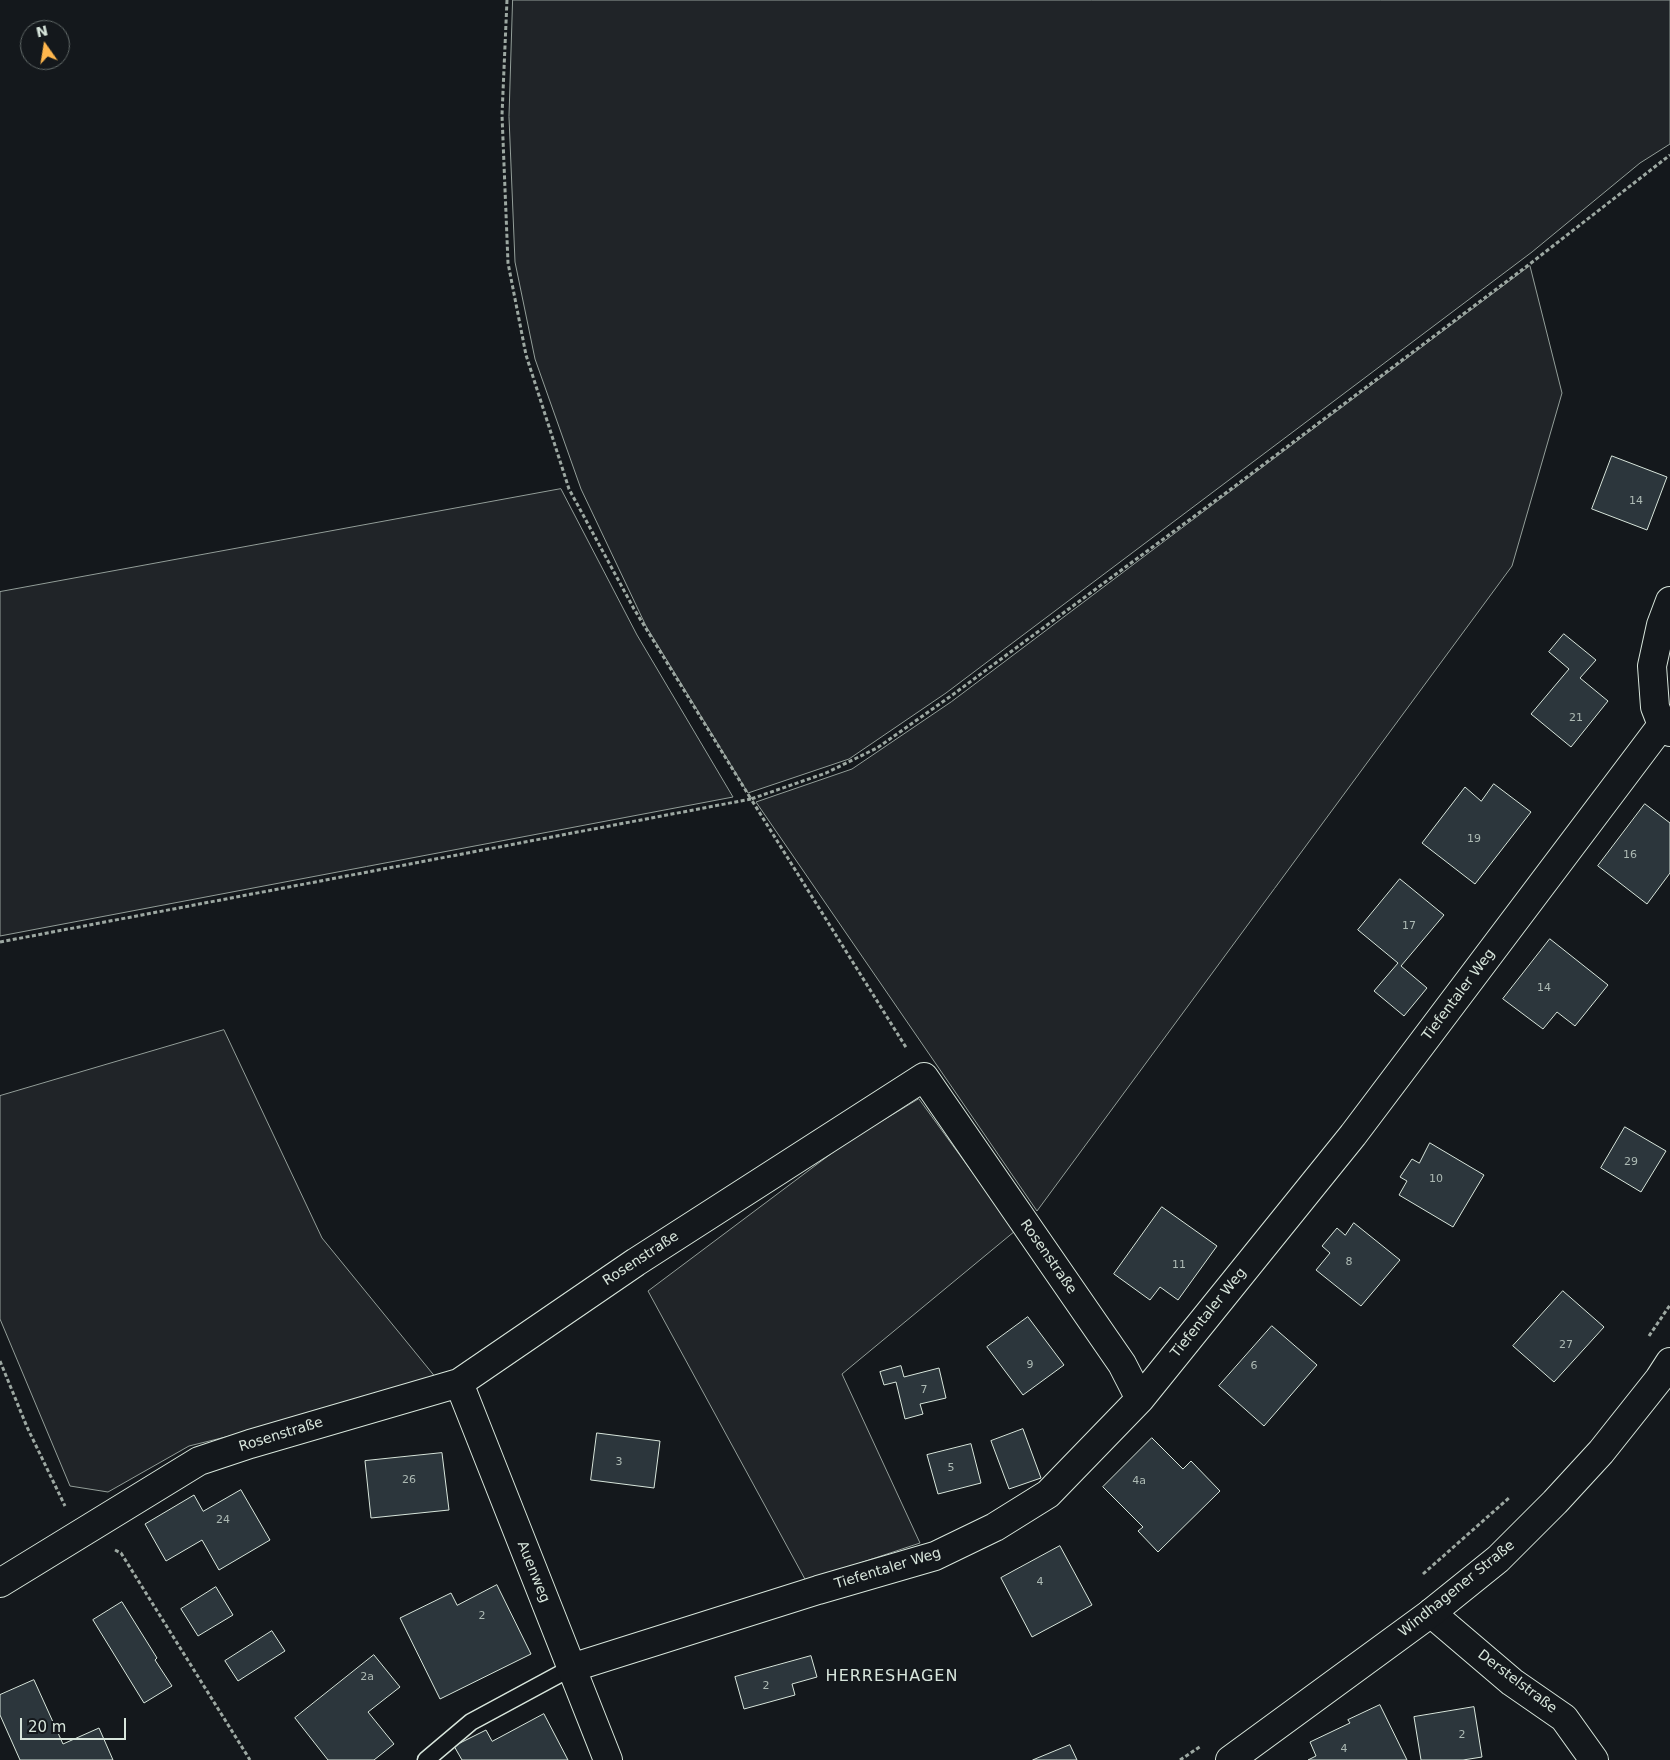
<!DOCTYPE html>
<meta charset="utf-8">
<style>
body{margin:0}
#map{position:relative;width:1670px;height:1760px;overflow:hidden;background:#14181c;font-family:"DejaVu Sans",sans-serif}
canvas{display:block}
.north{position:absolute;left:20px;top:20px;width:50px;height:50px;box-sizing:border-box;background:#14181c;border:1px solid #626a69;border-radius:50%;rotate:347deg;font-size:14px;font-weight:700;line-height:20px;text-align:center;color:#d8e6dc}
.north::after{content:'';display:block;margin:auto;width:18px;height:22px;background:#ffb74d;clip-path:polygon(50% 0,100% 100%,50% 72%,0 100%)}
.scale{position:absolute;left:20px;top:1718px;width:106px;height:22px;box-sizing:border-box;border:2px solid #d8e6dc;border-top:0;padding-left:6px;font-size:15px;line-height:18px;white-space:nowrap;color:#d8e6dc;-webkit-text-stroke:4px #14181c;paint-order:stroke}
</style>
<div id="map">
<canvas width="1670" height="1760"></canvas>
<div class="north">N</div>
<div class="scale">20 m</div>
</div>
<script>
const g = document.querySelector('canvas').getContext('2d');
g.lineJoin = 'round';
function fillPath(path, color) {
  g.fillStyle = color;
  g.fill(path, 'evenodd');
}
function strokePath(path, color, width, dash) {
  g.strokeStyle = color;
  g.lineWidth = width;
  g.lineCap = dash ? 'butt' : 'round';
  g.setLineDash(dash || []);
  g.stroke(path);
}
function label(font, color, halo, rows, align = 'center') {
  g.font = font + ' "DejaVu Sans",sans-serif';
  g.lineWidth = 4;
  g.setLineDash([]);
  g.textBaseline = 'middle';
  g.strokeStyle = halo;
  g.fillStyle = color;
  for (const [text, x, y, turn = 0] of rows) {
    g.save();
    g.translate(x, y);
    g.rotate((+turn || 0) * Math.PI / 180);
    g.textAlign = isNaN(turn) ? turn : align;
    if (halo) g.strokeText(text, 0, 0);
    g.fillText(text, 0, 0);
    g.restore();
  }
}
const green = new Path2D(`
 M513,0H1670V144L1640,163L1532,252L946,693L849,759L748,793L646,626L581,489L535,359L515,262L509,117Z
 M1530,266L1562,393L1512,566L1037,1211L756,802L852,769L951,702Z
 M561,489L637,635L733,797L0,936V592Z
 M224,1030L322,1238L441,1384L189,1446L108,1492L70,1486L0,1319V1096Z
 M919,1099L1015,1231L842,1374L920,1543L806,1581L648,1291L844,1144Z`);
fillPath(green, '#202428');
strokePath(green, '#939e99', 1);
const building = new Path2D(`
 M1612,456L1667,477L1647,530L1592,509Z
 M1564,634L1596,660L1580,678L1608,701L1571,747L1531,714L1569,669L1549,652Z
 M1494,784L1531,812L1475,884L1422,843L1465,787L1481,801Z
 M1645,804L1670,823V873L1647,904L1598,866Z
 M1400,879L1444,915L1401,966L1427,988L1404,1016L1374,991L1398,963L1358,930Z
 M1550,939L1608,985L1575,1026L1557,1012L1543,1029L1503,999Z
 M1625,1127L1666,1151L1641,1192L1601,1168Z
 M1430,1143L1484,1175L1453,1227L1399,1195L1407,1181L1400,1177L1412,1159L1419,1163Z
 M1162,1207L1217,1246L1178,1300L1160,1287L1150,1300L1114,1274Z
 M1354,1223L1400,1260L1361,1306L1316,1270L1330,1253L1322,1246L1337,1228L1345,1235Z
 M1563,1291L1604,1327L1554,1382L1513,1346Z
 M1028,1317L1064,1365L1023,1395L987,1347Z
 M1272,1326L1317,1365L1264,1426L1219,1386Z
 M901,1366L904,1377L939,1368L946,1398L920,1404L923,1414L905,1419L896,1382L884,1385L880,1372Z
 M1023,1429L1041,1478L1009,1489L991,1441Z
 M597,1433L660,1441L654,1488L591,1480Z
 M1152,1438L1183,1469L1191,1461L1220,1491L1158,1552L1138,1531L1143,1527L1103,1487Z
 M971,1444L981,1483L938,1494L927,1455Z
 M442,1453L449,1510L371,1518L365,1461Z
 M241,1490L270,1540L219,1570L202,1540L166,1561L145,1524L194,1495L203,1511Z
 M1060,1546L1092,1605L1032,1637L1001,1578Z
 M497,1585L531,1654L440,1699L400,1618L451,1593L457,1605Z
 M216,1587L233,1615L198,1636L181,1609Z
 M122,1602L157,1658L155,1660L172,1686L144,1703L93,1620Z
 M272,1631L285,1651L238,1681L225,1661Z
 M374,1655L400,1687L368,1712L394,1744L374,1760H328L295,1718Z
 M811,1656L817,1677L792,1684L795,1695L744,1709L735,1677Z
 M34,1680L63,1744L99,1728L113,1760H20L0,1715V1695Z
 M1380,1705L1407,1760H1308L1316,1756L1310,1742L1350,1723L1348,1720Z
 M1474,1707L1482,1757L1463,1760H1421L1414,1717Z
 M544,1714L568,1760H462L454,1746L486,1730L492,1741Z
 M1070,1745L1077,1760H1033Z`);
fillPath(building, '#2c363c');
strokePath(building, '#d8e6dc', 1);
const service = new Path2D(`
 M426,1760L471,1722L571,1668`);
const minor = new Path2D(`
 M1662,725L1655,707L1652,666L1661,625L1670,601
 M459,1383L608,1760
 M0,1583L199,1461L250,1444L459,1383L636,1262L924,1077L1122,1364L1140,1399
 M571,1668L818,1590L935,1556L995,1527L1048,1494L1140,1399L1353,1135L1662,725L1670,732`);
const tertiary = new Path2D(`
 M1431,1613L1512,1682L1564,1718L1594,1760`);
const secondary = new Path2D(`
 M1230,1760L1431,1613L1498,1559L1555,1502L1601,1452L1659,1379L1670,1362`);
strokePath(service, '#d8e6dc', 19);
strokePath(minor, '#d8e6dc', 30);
strokePath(tertiary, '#d8e6dc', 30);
strokePath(secondary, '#d8e6dc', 30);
strokePath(new Path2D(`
 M507,0L502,115L508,263L526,355L569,489L634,609L751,799L826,773L877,748L951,696L1227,492L1531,263L1670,155
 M0,942L751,799L907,1049
 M1649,1336L1670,1305
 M0,1361L27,1427L65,1506
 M115,1550L121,1553L250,1760
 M1423,1574L1510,1497
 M1180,1760L1201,1746`), '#9da8a2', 3, [4, 2.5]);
strokePath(service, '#14181c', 16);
strokePath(minor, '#14181c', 28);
strokePath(tertiary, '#14181c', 28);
strokePath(secondary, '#14181c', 28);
label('11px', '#adbab4', null, [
 ["14",1636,501],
 ["21",1576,718],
 ["19",1474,839],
 ["16",1630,855],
 ["17",1409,926],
 ["14",1544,988],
 ["29",1631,1162],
 ["10",1436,1179],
 ["8",1349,1262],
 ["11",1179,1265],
 ["27",1566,1345],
 ["9",1030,1365],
 ["6",1254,1366],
 ["7",924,1390],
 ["3",619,1462],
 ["5",951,1468],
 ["26",409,1480],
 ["4a",1139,1481],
 ["24",223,1520],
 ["4",1040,1582],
 ["2",482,1616],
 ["2a",367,1677],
 ["2",766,1686],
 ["2",1462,1735],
 ["4",1344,1749]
]);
label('14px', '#d8e6dc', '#14181c', [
 ["Tiefentaler Weg",1459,995,-53],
 ["Rosenstraße",1048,1257,55],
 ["Rosenstraße",641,1259,-33],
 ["Tiefentaler Weg",1209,1313,-51],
 ["Rosenstraße",281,1435,-17],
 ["Tiefentaler Weg",888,1569,-17],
 ["Auenweg",533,1572,68],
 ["Windhagener Straße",1457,1589,-39],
 ["Derstelstraße",1517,1682,37]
]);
g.letterSpacing = '1px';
label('16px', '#d8e6dc', '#14181c', [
 ["HERRESHAGEN",892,1677]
]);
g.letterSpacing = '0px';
</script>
